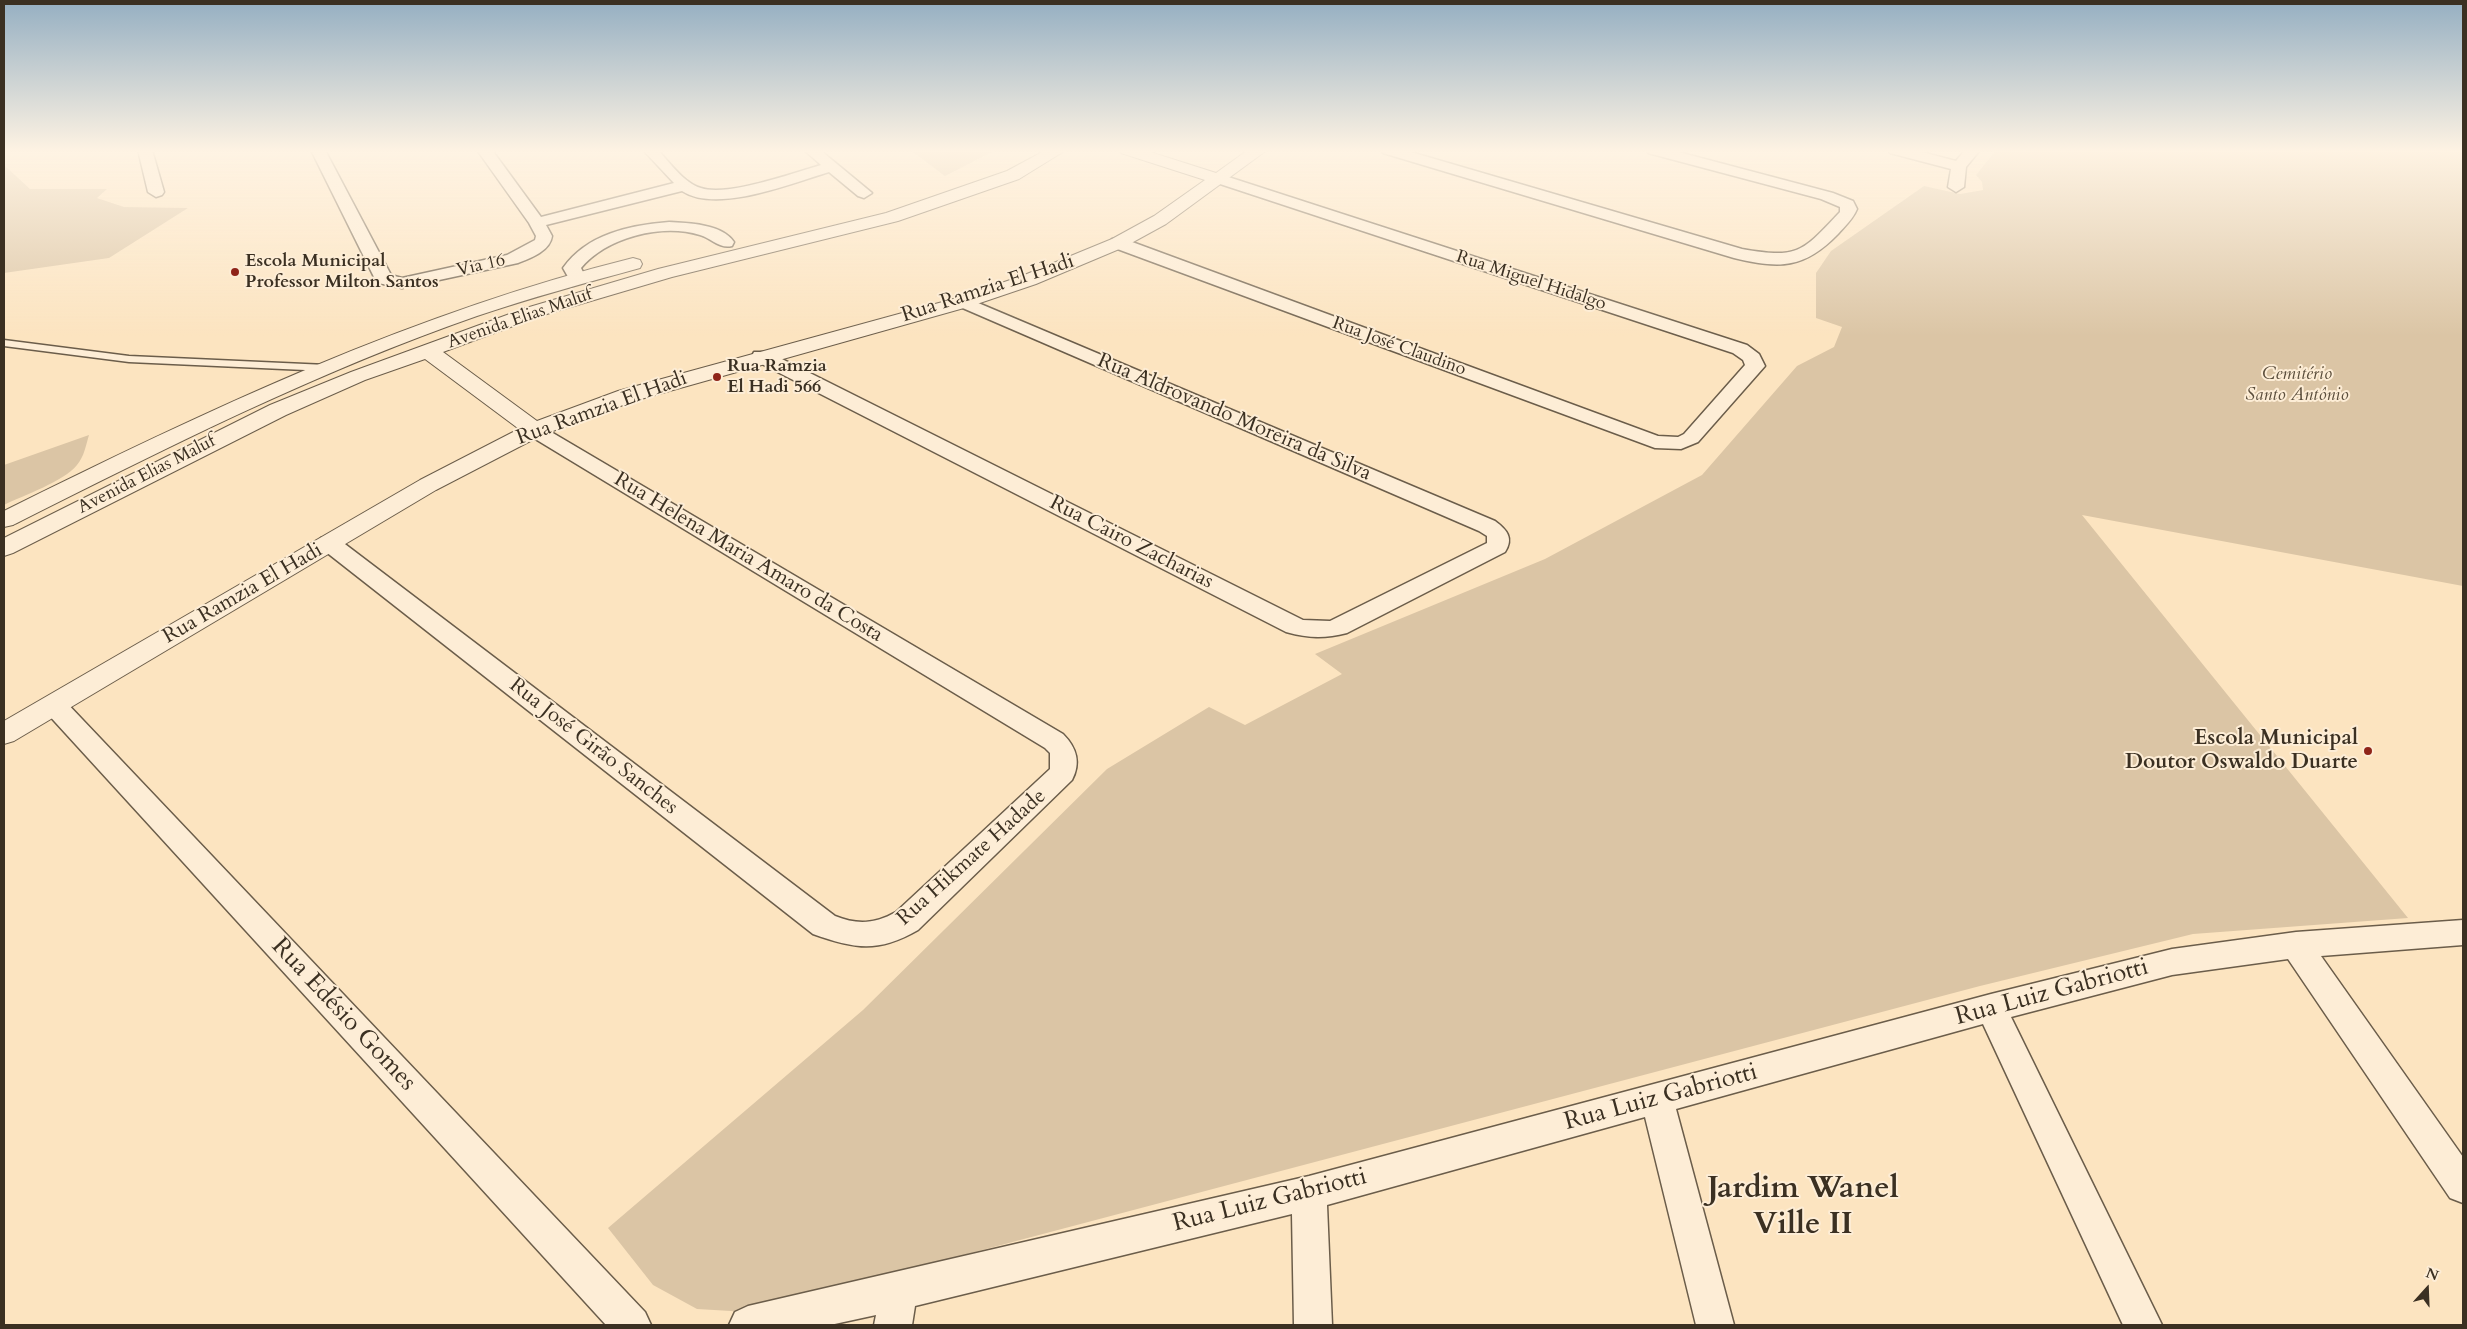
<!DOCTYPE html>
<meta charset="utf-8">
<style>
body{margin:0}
#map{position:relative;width:2467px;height:1329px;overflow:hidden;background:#fce4c0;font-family:Cardo,serif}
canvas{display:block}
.frame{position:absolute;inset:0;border:5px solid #3b3022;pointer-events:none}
.north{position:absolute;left:2402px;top:1264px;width:50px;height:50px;-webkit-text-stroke:4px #fdedd6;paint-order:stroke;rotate:20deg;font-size:14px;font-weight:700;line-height:20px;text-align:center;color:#3b3022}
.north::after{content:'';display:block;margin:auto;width:18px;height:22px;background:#3b3022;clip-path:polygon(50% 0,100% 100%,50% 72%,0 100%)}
</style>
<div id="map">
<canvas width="2467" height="1329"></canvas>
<div class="frame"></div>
<div class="north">N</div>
</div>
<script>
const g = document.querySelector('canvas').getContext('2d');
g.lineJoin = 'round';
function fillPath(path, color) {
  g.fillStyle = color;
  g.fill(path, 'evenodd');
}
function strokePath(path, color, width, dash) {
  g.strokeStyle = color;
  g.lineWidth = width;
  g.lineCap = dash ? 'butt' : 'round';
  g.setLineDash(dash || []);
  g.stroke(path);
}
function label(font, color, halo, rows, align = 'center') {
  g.font = font + ' Cardo,serif';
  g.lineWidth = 4;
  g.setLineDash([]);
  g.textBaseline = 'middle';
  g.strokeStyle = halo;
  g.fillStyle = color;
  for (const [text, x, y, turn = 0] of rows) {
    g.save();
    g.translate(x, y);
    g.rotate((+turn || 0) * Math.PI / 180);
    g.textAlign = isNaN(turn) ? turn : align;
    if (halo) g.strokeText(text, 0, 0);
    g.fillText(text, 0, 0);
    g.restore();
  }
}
fillPath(new Path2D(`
 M910,150H996L945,176Z
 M1996,150H2463V586L2082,515L2408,918L2193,934L1980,986L748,1312L697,1309L653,1285L608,1228L863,1010L1107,769L1209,707L1245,725L1342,674L1315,654L1545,559L1702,475L1797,366L1834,347L1842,327L1816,318V273L1831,251L1924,186L1960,194L1983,190L1982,182L1976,175Z
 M4,165L30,189H107L97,198L124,207L188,208L109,258L4,273Z
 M89,435C86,445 84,457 77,465C63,482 24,495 4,505V465Z`), '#dbc5a5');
const service = new Path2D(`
 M4,340L129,356L327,365L332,368L327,371L129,362L4,346Z`);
const minor = new Path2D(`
 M138,150H152L164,192L162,195L156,197L148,192Z
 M311,150H325L391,275L402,278L507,255L535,240L536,236L529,223L477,150H492L541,217L674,183L643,150H658C670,163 684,183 701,188C727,197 793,173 821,165L804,150H820L872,193L864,198L858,196L829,172C792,183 717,214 682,191L546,225L552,236C550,251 531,258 518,263L402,288L378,283L375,279Z
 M1381,150H1404L1742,249C1799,259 1802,252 1840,212V207L1821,199L1648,153L1646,150H1671L1833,193L1853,201L1857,209C1853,219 1845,226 1838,234C1804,269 1780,269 1734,258L1383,153Z
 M1888,150H1914L1956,161L1965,150H1980L1966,167L1964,187L1956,192L1948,187L1951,169L1890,153Z
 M1219,174L1747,345L1759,354L1765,366L1698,442L1681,449L1655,448L1112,247L1110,243L1112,239H1124L1658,436L1678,437L1684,434L1745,365L1743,360L1733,353L1214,182L1211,179Z
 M669,222C689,223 722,224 734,242L732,246C719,249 711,238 700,235C661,223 606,238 581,268L586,278L583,282H571L563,268C587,234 630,225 669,222Z
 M964,297L1495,521C1507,530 1514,538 1505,552L1347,633C1324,639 1308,638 1286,632L754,360L752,356L754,352H768L1303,620L1330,621L1487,543V536L1479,531L958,306L955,302L958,298Z
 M534,424L541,426L1063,734C1077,748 1081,763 1072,780L918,930C878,953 855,949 813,934L321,548L318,543L321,538L329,536L337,538L835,916C857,925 875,924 896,912L1050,769V753L1045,748L527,434L524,430L527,426Z
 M54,696L63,699L645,1312L651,1325H606L45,711L41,705L45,699Z
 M2463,920V945L2321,956L2463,1157V1203L2450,1198L2288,959L2172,975L2011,1017L2162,1325H2123L1983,1024L1676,1109L1734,1325H1696L1645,1117L1327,1205L1332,1325H1294L1292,1214L915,1306L912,1325H874L876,1315L830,1325H729L735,1312L748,1306L1309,1176L1991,994L2172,949L2296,932Z`);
const tertiary = new Path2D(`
 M1046,150H1066L1019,179L898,221L672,277L540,316L443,352L537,421L618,391L957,298L1022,276L1112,239L1154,216L1205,180L1121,153L1119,150H1144L1216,173L1248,150H1267L1166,224L1124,247L1036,284L971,306L634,401L542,435L436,490L14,741L4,744V721L420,480L519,429L425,359L365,380L286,415L13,553L4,556V538L270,405L351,372L526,308L658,269L886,213L1007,171Z
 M633,258L640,260L642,264L640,268C585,283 530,298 477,316C316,372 164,449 13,525L4,527V511C207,410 412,313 633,258Z`);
strokePath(service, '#6b5d4a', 3);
strokePath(minor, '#6b5d4a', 3);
strokePath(tertiary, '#6b5d4a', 2);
fillPath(service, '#fdedd6');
fillPath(minor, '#fdedd6');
fillPath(tertiary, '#fdedd6');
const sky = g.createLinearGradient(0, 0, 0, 336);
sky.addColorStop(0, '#95afc2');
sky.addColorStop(0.45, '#fef3e3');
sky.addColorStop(1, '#fef3e300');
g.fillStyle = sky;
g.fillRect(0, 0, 2467, 336);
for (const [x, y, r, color] of [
 [235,272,5,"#8f2418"],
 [717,377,5,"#8f2418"],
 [2368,751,5,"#8f2418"]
]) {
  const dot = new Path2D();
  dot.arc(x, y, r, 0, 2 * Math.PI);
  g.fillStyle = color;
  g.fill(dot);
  strokePath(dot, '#fdedd6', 2);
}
label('bold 18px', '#3b3022', '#fdedd6', [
 ["Escola Municipal",245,262],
 ["Professor Milton Santos",245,283],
 ["Rua Ramzia",727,367],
 ["El Hadi 566",727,388]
], 'left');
label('18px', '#3b3022', '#fdedd6', [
 ["Via 16",481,266,-13],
 ["Rua Miguel Hidalgo",1531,281,18],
 ["Avenida Elias Maluf",520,319,-19],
 ["Rua José Claudino",1399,347,20],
 ["Avenida Elias Maluf",147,475,-27]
]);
label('italic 18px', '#5b4e3c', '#fdedd6', [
 ["Cemitério",2297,375],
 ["Santo Antônio",2297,396]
]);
label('21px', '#3b3022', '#fdedd6', [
 ["Rua Ramzia El Hadi",988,289,-18],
 ["Rua Ramzia El Hadi",602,409,-20],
 ["Rua Aldrovando Moreira da Silva",1234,418,23],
 ["Rua Cairo Zacharias",1131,543,27],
 ["Rua Helena Maria Amaro da Costa",748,558,31],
 ["Rua Ramzia El Hadi",243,594,-30],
 ["Rua José Girão Sanches",593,747,38],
 ["Rua Hikmate Hadade",972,858,-42]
]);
label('bold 21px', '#3b3022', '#fdedd6', [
 ["Escola Municipal",2358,739],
 ["Doutor Oswaldo Duarte",2358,763]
], 'right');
label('25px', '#3b3022', '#fdedd6', [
 ["Rua Luiz Gabriotti",2052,993,-15],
 ["Rua Edésio Gomes",343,1015,47],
 ["Rua Luiz Gabriotti",1661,1098,-15],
 ["Rua Luiz Gabriotti",1270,1201,-14]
]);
label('bold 31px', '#3b3022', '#fdedd6', [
 ["Jardim Wanel",1803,1190],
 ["Ville II",1803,1226]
]);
</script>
